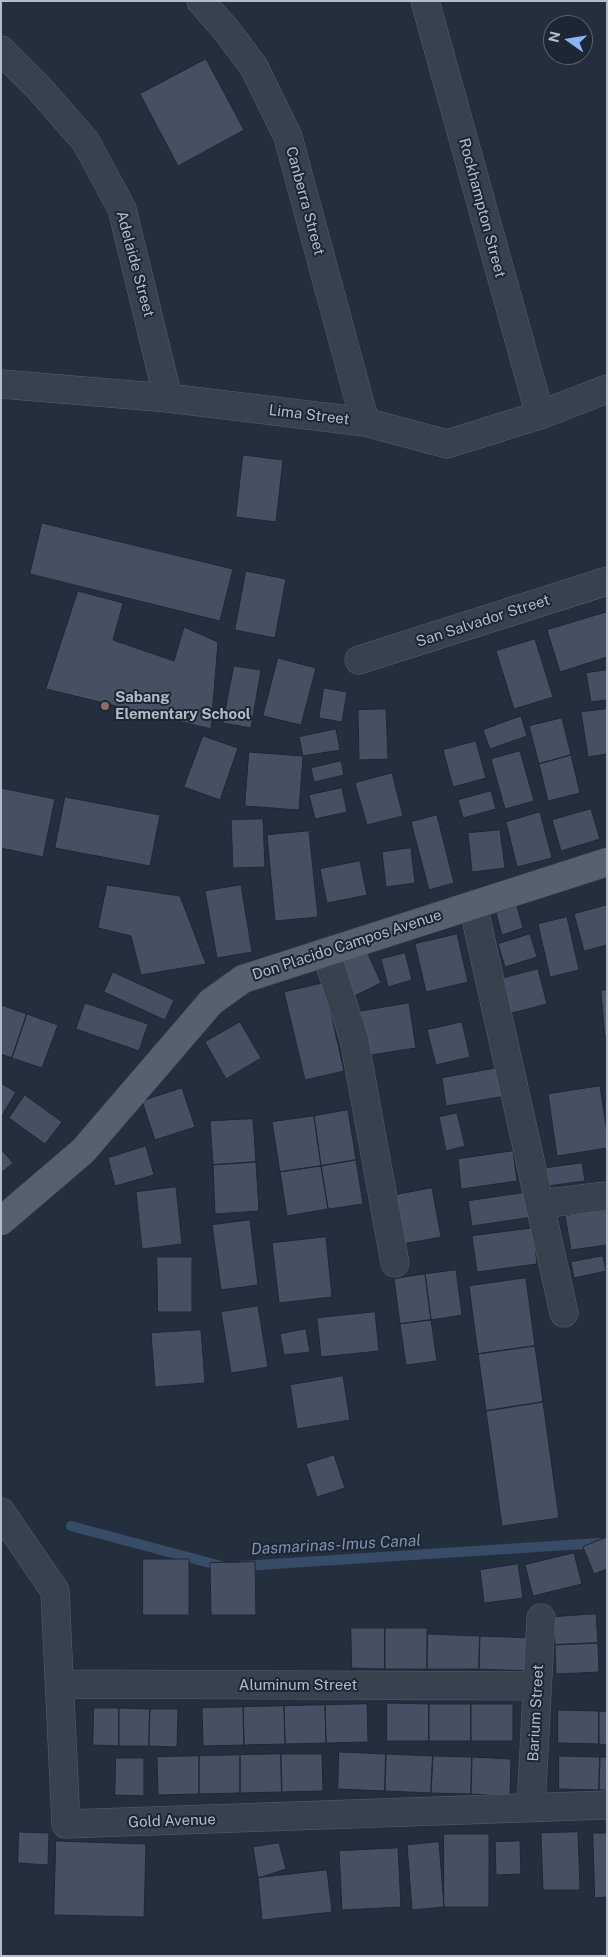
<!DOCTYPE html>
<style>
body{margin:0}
#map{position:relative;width:608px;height:1957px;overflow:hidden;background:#242f3e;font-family:"Public Sans",sans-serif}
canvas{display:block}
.frame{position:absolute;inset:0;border:2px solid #b4bcc9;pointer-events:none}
.north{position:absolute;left:543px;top:15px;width:50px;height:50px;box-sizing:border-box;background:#1d2633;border:1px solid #59626f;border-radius:50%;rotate:283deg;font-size:14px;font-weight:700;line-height:20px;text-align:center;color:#b4bcc9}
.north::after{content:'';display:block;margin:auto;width:18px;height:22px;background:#8ab4f8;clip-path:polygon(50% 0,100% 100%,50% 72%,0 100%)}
</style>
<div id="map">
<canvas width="608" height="1957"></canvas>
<div class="frame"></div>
<div class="north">N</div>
</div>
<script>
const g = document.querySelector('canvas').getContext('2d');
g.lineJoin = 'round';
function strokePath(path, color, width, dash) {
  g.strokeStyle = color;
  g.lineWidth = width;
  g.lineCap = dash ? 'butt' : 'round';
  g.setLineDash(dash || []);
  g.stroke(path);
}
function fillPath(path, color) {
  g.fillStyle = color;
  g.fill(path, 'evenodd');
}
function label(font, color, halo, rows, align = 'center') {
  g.font = font + ' "Public Sans",sans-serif';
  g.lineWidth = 4;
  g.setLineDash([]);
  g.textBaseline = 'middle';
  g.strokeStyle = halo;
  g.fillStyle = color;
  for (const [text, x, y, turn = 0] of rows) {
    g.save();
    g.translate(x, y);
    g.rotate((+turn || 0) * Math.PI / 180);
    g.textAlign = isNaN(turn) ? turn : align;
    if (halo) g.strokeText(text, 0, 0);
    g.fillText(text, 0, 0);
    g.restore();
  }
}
strokePath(new Path2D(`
 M71,1526L225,1567
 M242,1566L599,1543`), '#394c67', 10);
const building = new Path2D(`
 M206,59L244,130L178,166L140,94Z
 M243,455L283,460L276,522L236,517Z
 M42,523L233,569L220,621L30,574Z
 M246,571L286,579L275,638L235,630Z
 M78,591L123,603L113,640L174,661L184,627L218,642L211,729L46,689Z
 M607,612V657L560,672L547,630Z
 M535,639L553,697L514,709L496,651Z
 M278,658L316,668L301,725L263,716Z
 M234,666L261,670L251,728L223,723Z
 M607,670V700L591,702L586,673Z
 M324,688L347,692L342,722L319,718Z
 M386,709L388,759L359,760L358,710Z
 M607,709V754L588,757L581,712Z
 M521,716L527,736L490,749L483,730Z
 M562,718L571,755L539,764L529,726Z
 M336,729L340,750L303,756L299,737Z
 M203,736L238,748L220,800L184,787Z
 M476,741L486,778L453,787L443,750Z
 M520,751L534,801L505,809L491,759Z
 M249,752L303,756L299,810L245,806Z
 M571,755L580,793L548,801L539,764Z
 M341,761L344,775L314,782L311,768Z
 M392,773L403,816L367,825L355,783Z
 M1,788L55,799L43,857L1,848Z
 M342,788L347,812L315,819L309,795Z
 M491,791L496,809L463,818L458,800Z
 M65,797L160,815L150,866L55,848Z
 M591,809L600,839L561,851L552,820Z
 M540,812L552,858L517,867L506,822Z
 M437,815L454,883L429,890L411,822Z
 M263,819L265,867L233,868L231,820Z
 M500,830L505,868L472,872L468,833Z
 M309,831L318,917L275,921L267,835Z
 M411,848L415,883L386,887L382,852Z
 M360,861L367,895L327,903L320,869Z
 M107,885L180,896L206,964L141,975L131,936L98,928Z
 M241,885L252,952L217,958L205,891Z
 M607,905V945L584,951L574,914Z
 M517,906L523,928L502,935L496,913Z
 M567,917L579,970L550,977L538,924Z
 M457,934L468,982L426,992L415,944Z
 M530,934L537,957L505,967L498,944Z
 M364,945L381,983L350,998L332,960Z
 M405,953L412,980L388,987L381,959Z
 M538,969L547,1004L508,1014L500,979Z
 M113,972L174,1000L165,1020L104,992Z
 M324,983L344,1071L305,1080L284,992Z
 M601,990H607V1035H605Z
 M85,1003L148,1024L139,1051L76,1029Z
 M409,1003L416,1048L364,1056L357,1012Z
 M1,1005L27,1014L12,1058L1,1054Z
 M27,1014L58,1025L42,1068L12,1058Z
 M240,1022L261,1058L226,1079L205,1042Z
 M462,1022L470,1057L436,1065L427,1030Z
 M508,1066L512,1095L446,1106L442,1078Z
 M2,1084L16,1092L1,1117V1085Z
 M600,1086L607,1133V1148L557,1156L548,1094Z
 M182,1088L195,1127L155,1140L142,1101Z
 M25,1095L62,1122L45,1144L9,1118Z
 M348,1110L356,1160L321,1166L314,1116Z
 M457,1113L465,1146L446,1151L439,1117Z
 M314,1116L321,1166L280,1172L272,1122Z
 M253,1119L256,1162L213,1165L210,1121Z
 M146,1146L154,1175L115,1186L108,1158Z
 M1,1149L13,1163L1,1173Z
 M513,1151L517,1181L461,1189L458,1159Z
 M356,1160L363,1204L328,1209L321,1166Z
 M256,1162L259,1211L215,1214L213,1165Z
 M582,1163L585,1181L548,1186L546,1168Z
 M321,1166L328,1209L287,1216L280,1172Z
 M176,1187L182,1244L142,1249L136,1192Z
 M432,1188L441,1237L403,1244L395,1195Z
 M529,1192L533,1217L472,1226L468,1201Z
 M607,1209V1245L571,1250L565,1216Z
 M250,1220L258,1285L221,1290L212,1225Z
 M533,1228L537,1264L477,1272L472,1236Z
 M326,1237L332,1297L279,1303L272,1243Z
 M603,1256L606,1271L574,1278L571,1262Z
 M157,1257H192V1312H158Z
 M456,1270L462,1315L431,1320L425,1274Z
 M425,1274L431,1320L400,1324L394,1279Z
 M526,1278L535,1346L478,1354L469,1286Z
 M258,1306L268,1367L231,1373L221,1312Z
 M375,1312L379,1351L321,1357L317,1318Z
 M431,1320L437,1361L406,1365L400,1324Z
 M306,1329L310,1352L284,1355L280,1334Z
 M201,1330L205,1383L155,1387L151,1333Z
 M535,1346L543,1402L486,1411L478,1354Z
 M343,1376L350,1420L297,1429L290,1385Z
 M543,1402L559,1518L502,1526L486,1411Z
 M334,1455L345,1488L317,1497L306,1464Z
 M607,1537V1569L594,1574L583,1547Z
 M574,1553L582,1584L533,1596L525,1565Z
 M143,1559H189V1615H143Z
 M255,1562L256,1615H211L210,1563Z
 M518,1564L523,1598L484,1603L480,1570Z
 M596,1614L598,1643L555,1645L553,1617Z
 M351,1628H385V1669L352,1668Z
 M385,1628H427V1669H385Z
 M428,1634L480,1636L479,1669H427Z
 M480,1636L533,1638L532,1671L479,1669Z
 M598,1643L599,1672L556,1674L555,1645Z
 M387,1703L429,1704V1741H387Z
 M367,1704L368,1742L326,1743L325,1705Z
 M429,1704H471V1741H429Z
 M471,1704H513V1741H471Z
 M325,1705L326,1743L285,1744L284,1706Z
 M284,1706L285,1744L244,1745L243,1707Z
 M243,1707L244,1745L203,1746L202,1708Z
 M94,1708H119V1746L93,1745Z
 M119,1708L150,1709L149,1746H119Z
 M150,1709H178L177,1747L149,1746Z
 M558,1710L599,1711V1744L558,1743Z
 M599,1711L607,1712V1745L599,1744Z
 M339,1752L386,1754L385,1791L338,1789Z
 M281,1754H322L323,1791L282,1792Z
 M281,1754L282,1792L240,1793V1755Z
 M386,1754L433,1756L431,1793L385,1791Z
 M240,1755V1793L199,1794V1756Z
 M199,1756V1794L158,1795L157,1757Z
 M433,1756L472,1757L471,1794L431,1793Z
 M559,1756L600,1757L599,1790L559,1789Z
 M472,1757L511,1759L510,1796L471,1794Z
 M600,1757H607V1790H599Z
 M116,1758H144V1796L115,1795Z
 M19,1832L49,1833L48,1865L18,1863Z
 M578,1832L580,1890H543L541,1833Z
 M593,1833H607V1897L595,1898Z
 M444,1834H489V1907H444Z
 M56,1841L146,1844L144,1917L54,1915Z
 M520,1841L521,1874L496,1875L495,1842Z
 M439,1842L444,1907L412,1910L407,1845Z
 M279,1843L286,1869L258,1878L253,1847Z
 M398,1848L401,1907L342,1910L339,1851Z
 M327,1870L332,1912L262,1920L258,1878Z`);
fillPath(building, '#455162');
strokePath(building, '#1f2835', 1);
const minor = new Path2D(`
 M201,1L227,31L254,67L288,137L365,422
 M425,1L540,415
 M1,50L38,87L86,142L122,209L168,398
 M1,384L168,398L365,422L447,444L540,415L607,389
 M359,660L607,581
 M473,905L564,1313
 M326,952L354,1039L395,1263
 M540,1204L606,1196
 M1,1512L55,1591L66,1824L607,1805
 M60,1684L537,1686
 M531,1807L541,1618`);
const major = new Path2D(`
 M1,1221L83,1151L211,1002L243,979L607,862`);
strokePath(minor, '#565f6c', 29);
strokePath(major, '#414a57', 29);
strokePath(minor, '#38414e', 28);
strokePath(major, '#56606e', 28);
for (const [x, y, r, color] of [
 [105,706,5,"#8d6e63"]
]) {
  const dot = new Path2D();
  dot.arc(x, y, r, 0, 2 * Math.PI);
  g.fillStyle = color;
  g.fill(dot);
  strokePath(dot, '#1d2633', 2);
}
label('15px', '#b4bcc9', '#1d2633', [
 ["Canberra Street",305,201,75],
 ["Rockhampton Street",482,208,75],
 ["Adelaide Street",135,264,75],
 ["Lima Street",309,415,7],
 ["San Salvador Street",483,621,-18],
 ["Don Placido Campos Avenue",347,945,-18],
 ["Aluminum Street",298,1685],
 ["Barium Street",536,1713,-87],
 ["Gold Avenue",172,1821,-2]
]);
label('bold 15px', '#b4bcc9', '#1d2633', [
 ["Sabang",115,697],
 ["Elementary School",115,714]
], 'left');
label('italic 16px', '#7c92b1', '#1d2633', [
 ["Dasmarinas-Imus Canal",336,1545,-3]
]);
</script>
